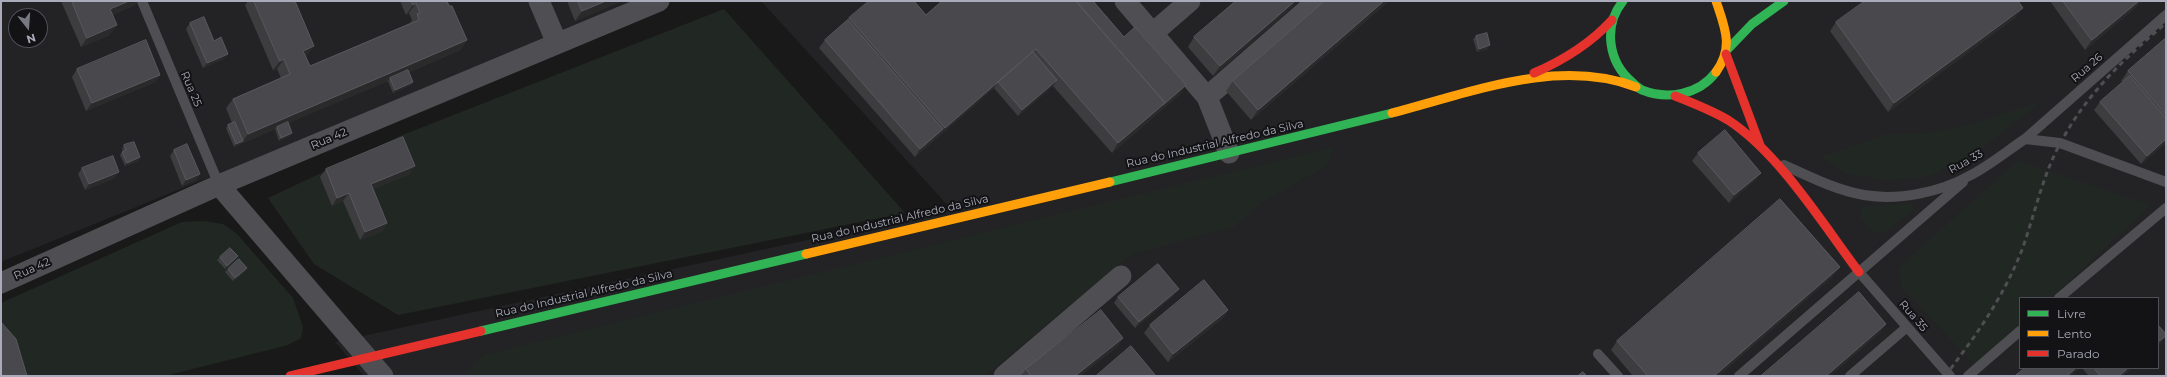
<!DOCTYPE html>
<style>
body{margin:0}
#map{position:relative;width:2167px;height:377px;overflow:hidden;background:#191919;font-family:Montserrat,sans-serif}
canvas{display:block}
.frame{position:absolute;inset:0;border:2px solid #aaabba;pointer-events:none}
.legend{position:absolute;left:2019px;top:297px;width:140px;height:72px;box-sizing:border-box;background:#131315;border:1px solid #4f5057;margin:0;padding:5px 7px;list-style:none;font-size:12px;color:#aaabba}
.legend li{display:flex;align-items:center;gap:8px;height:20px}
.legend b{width:20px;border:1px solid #4f5057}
.north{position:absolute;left:8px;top:8px;width:40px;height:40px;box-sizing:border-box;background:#131315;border:1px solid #4f5057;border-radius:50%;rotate:163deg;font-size:11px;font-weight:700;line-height:16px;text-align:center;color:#aaabba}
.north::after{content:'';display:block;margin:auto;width:14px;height:18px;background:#777882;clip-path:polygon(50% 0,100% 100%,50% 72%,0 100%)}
</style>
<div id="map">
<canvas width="2167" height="377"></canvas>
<div class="frame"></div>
<ul class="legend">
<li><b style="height:5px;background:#30b455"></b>Livre</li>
<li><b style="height:5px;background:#ff9f0a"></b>Lento</li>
<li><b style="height:5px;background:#e5322d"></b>Parado</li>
</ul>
<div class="north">N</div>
</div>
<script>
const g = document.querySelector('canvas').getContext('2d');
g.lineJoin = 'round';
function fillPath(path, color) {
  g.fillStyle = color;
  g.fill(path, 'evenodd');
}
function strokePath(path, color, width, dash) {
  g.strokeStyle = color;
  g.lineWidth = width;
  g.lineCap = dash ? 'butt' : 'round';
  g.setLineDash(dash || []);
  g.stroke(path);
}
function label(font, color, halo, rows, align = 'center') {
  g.font = font + ' Montserrat,sans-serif';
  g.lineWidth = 4;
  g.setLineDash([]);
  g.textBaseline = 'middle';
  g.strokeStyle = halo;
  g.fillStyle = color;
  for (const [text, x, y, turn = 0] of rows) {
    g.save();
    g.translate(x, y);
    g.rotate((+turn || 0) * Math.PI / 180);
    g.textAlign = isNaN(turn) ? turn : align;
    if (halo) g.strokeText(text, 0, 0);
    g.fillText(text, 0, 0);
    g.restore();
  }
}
fillPath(new Path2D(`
 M1,1H643L1,262ZM16,16H40V40H16Z
 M761,1H2166V376H364L335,342L951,209ZM2020,298H2158V368H2020Z`), '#232325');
fillPath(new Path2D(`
 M724,9L905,213L398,315L314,264L268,198L400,136Z
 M2042,101L1971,157L1923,178L1886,180L1845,173L1821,157L1888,134L1930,133L1976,123Z
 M1334,147L1326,166L1262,203L1233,227L1132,254L984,376H464L483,355Z
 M2018,161L2150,205L2051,298H2020V327L1977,367L1901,286L1898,268Z
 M1912,203L1914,209L1884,233L1872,231L1860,216L1862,208L1866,206Z
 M204,221L223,224L236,233L293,298L303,327L301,338L288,345L165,376H20L1,336V303L182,222Z`), '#212823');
strokePath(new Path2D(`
 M142,1L219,185
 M2025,139L2166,15
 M1784,165C1810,177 1836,190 1864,195C1899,201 1941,192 1971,175C1990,165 2007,151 2025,139L2060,143L2166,182
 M1859,272L1950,376
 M2059,298L2166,208
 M1598,354L1618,376
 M1739,376L1963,182
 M1850,376L1907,327
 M1968,376L2020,331`), '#4f4f53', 10);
strokePath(new Path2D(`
 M539,1L557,43
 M1125,1L1207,97L1229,153
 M1153,33L1190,1
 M1207,97L1317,1
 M219,185L383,376
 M1,283L219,185L659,1
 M1004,376L1121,276`), '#4f4f53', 21);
strokePath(new Path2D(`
 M1623,1C1603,26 1608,62 1632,82C1635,85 1638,88 1642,90C1667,100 1699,95 1716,72
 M1727,50L1752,24L1784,1
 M1110,182L1392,113
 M481,331L806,254`), '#30b455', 9);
strokePath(new Path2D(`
 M1716,72C1734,47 1725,28 1716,1
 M1392,113C1469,93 1558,57 1636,87
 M806,254L1110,182`), '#ff9f0a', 9);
strokePath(new Path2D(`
 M1726,54L1760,145
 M1534,73C1564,60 1590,44 1612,20
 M1675,96C1693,103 1711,110 1728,120C1779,153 1822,223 1859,272
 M290,376L481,331`), '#e5322d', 9);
strokePath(new Path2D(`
 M1945,376C1976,336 2005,295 2023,247C2035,213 2043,174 2061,142C2088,92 2124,59 2166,23`), '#4e4e53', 3, [5, 4]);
fillPath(new Path2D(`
 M61,1H138L135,5L112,15L110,35L81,47Z
 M248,1H295L307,56L306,57L310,66L410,23L412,20L409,13L406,15L400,1H447L467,40L460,50L409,72L413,82L411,85L393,93L388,81L288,123L290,136L279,141L275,129L234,147L226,128L228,125L232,123L226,108L233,99L281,78L277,69L273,70L245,5Z
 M567,1H622L575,21Z
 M1236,1H1299L1213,76L1188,47L1194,37Z
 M1325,1H1389L1251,120L1226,91L1233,81Z
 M2050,1H2143L2085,50Z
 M1093,2L1124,37L1181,93L1112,153L1053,86L1018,116L994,88L915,157L819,48L825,40L849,18L926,15Z
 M2016,17L1888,112L1830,31L1836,22Z
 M190,23L214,41L224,59L203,68L186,29Z
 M1476,36L1488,49L1477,52L1473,39Z
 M2166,38V143L2141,164L2094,110L2100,102L2123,82L2121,81L2128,71Z
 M77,69L160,75L155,82L86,111L72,77Z
 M124,145L140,157L138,161L125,166L120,155L122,152H123L122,149Z
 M174,150L200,174L196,180L182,186L170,156Z
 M1698,153L1761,173L1755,180L1729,203L1692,161Z
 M82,168L115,178L85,190L78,174Z
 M326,169L410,174L373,189L387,223L382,231L360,240L343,201L332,206L320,177Z
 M220,257L236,259L225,269L217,260Z
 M228,269L245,271L233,281L225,272Z
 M1833,276L1718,376H1633L1611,350L1617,341Z
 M1174,295L1135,328L1114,303L1118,297Z
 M1228,310L1223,318L1168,362L1144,333L1150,325Z
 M1123,338L1118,346L1080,376H1021L1026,369Z
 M2082,368H2132L2122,376H2089Z`), '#3d3d40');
fillPath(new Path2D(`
 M129,1H138L135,5L103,19L110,9Z
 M606,1H622L575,21L582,11Z
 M1295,1H1299L1213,76L1220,66Z
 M1384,1H1389L1251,120L1258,110Z
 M2139,1H2143L2085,50L2092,40Z
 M416,3L409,13L406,15L413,5Z
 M2023,8L2016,17L1888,112L1894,103Z
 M117,25L110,35L81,47L87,38Z
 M467,40L460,50L390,80V78L388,81L277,128V127L275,129L234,147L236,144L243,141L248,134Z
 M1490,45L1488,49L1477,52L1479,49Z
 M314,46L307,56L297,60L303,51Z
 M1036,49L1029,58L998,82L994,88L915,157L920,149L945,128Z
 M228,54L224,59L203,68L207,63Z
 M284,59L277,69L273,70L280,61Z
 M160,75L155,82L86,111L92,103Z
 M1057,80L1053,86L1018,116L1022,110Z
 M413,82L411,85L393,93L395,90Z
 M1186,85L1181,93L1112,153L1118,143Z
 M292,133L290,136L279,141L281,138Z
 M2166,139V143L2141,164L2147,156Z
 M140,157L138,161L125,166L127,163Z
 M415,166L410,174L366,192L371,184Z
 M119,172L115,178L85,190L89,184Z
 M1761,173L1755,180L1729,203L1734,195Z
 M200,174L196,180L182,186L186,180Z
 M349,193L343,201L332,206L337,198Z
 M387,223L382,231L360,240L365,232Z
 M238,256L236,259L225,269L227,266Z
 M1840,267L1833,276L1718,376H1714Z
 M247,268L245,271L233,281L235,278Z
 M1179,289L1174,295L1135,328L1139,322Z
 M1228,310L1223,318L1168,362L1173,354Z
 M1886,324L1880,333L1830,376H1826Z
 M2166,336L2161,343L2158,346V342Z
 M1123,338L1118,346L1080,376H1075Z
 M2076,368H2080L2071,376H2067Z
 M2128,368H2132L2122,376H2119Z`), '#2a2a2b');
const building = new Path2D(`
 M72,1H129L110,9L117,25L87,38Z
 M254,1H295L314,46L303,51L310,66L419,20L417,14L420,13L416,3L413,5L411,1H447L449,6H452L467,40L248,134L233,99L290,74L284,59L280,61Z
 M578,1H606L582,11Z
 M869,1H914L926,15L942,1H1076L1165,103L1118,143L1036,49L945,128L849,18Z
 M1076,1H1093L1124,37L1135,27L1186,85L1163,105L1165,103Z
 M1236,1H1295L1220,66L1194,37Z
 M1325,1H1384L1258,110L1233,81Z
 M1865,1H2018L2023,8L1894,103L1836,22Z
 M2063,1H2139L2092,40Z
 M204,17L214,41L221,37L228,54L207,63L190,23Z
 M848,20L943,129L920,149L825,40Z
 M1487,33L1490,45L1479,49L1476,36Z
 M2166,38V115L2128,71Z
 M146,40L160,75L92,103L77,69Z
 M1033,52L1057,80L1022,110L998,82Z
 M408,70L413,82L395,90L390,78Z
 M2130,76L2166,118V139L2147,156L2100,102Z
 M235,122L243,141L236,144L228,125Z
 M288,122L292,133L281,138L277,127Z
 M1725,130L1761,173L1734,195L1698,153Z
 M403,137L415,166L371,184L387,223L365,232L349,193L337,198L326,169Z
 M134,142L140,157L127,163L122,152L126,150L124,145Z
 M187,144L200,174L186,180L174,150Z
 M113,156L119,172L89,184L82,168Z
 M1780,199L1840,267L1714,376H1648L1617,341Z
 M230,248L238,256L227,266L220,257Z
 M239,259L247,268L235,278L228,269Z
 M1158,264L1179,289L1139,322L1118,297Z
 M1204,280L1228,310L1173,354L1150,325Z
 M1859,292L1886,324L1826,376H1761Z
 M1101,310L1123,338L1075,376H1031L1026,369Z
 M1,322L16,339L27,376H1Z
 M2158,325L2166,334V336L2158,342Z
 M1131,346L1156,376H1096Z
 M2025,368H2076L2067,376H2015Z
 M2094,368H2128L2119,376H2101Z
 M1583,372L1587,376H1578Z`);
fillPath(building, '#49494d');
strokePath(building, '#58585e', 1);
label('11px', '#aaabba', '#131315', [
 ["Rua 26",2087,68,-41],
 ["Rua 25",191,89,67],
 ["Rua 42",329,139,-23],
 ["Rua do Industrial Alfredo da Silva",1215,144,-13],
 ["Rua 33",1966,162,-29],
 ["Rua do Industrial Alfredo da Silva",900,219,-13],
 ["Rua 42",32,269,-24],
 ["Rua do Industrial Alfredo da Silva",584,294,-13],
 ["Rua 35",1913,316,49]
]);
</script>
